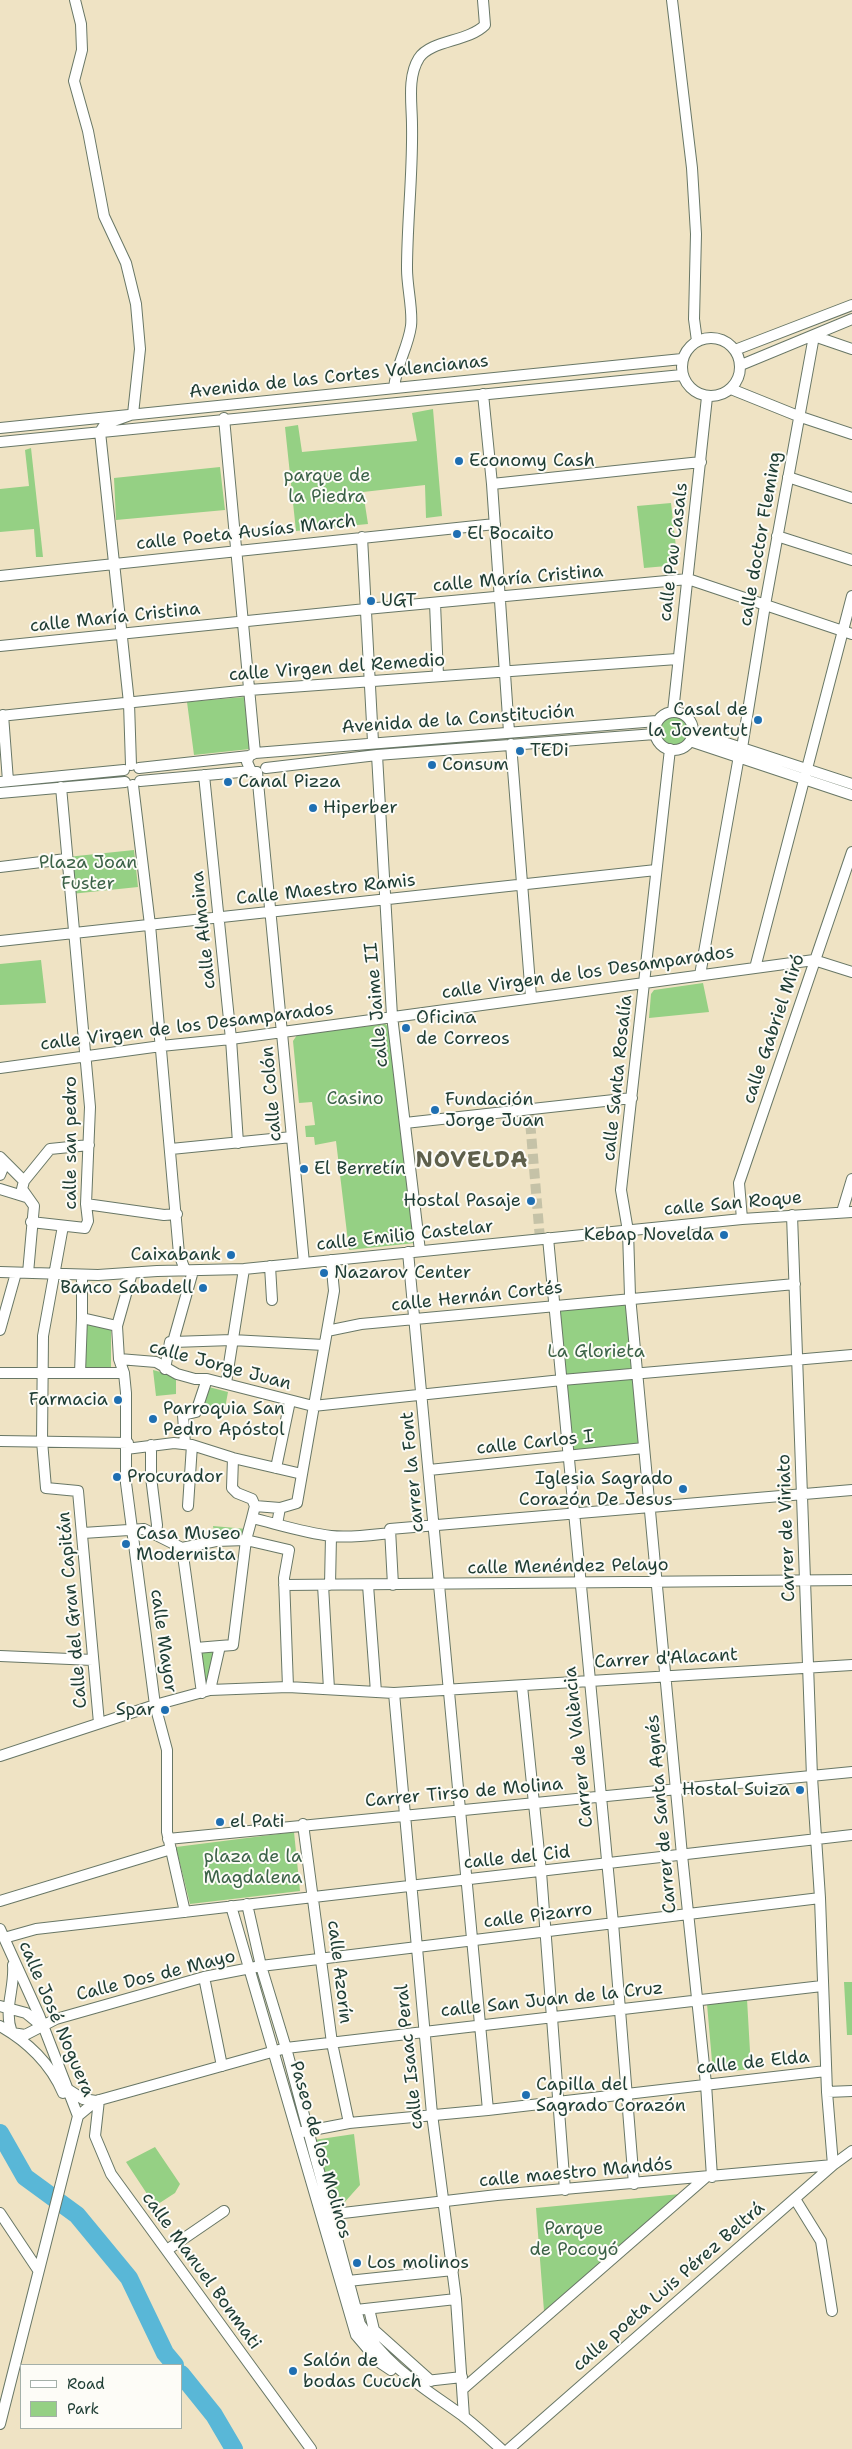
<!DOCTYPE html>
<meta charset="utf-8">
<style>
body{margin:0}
#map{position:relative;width:852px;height:2449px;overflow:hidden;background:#efe3c4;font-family:"Shantell Sans",sans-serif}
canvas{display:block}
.legend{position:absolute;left:20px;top:2364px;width:162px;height:65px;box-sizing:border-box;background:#fdfcf7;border:1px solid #a4b0a9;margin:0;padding:6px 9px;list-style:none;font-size:15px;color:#1f3d34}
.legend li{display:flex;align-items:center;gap:10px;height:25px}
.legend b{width:25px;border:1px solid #a4b0a9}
</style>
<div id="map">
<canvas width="852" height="2449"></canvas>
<ul class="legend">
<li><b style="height:6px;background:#fff"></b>Road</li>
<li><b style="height:14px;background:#95d084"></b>Park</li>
</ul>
</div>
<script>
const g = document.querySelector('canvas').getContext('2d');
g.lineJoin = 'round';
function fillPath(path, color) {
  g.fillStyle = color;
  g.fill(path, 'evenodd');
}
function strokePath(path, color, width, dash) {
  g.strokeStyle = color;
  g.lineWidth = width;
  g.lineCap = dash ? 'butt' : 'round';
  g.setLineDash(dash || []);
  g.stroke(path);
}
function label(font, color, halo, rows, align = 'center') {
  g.font = font + ' "Shantell Sans",sans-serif';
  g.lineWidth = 4;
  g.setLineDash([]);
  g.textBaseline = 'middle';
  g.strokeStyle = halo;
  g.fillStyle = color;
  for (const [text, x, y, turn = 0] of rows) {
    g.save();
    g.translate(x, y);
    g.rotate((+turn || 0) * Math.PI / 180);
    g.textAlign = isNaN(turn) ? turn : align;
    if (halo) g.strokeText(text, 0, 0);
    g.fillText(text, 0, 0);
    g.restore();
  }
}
fillPath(new Path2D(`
 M433,409L442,516L426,518L425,485L363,492L368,524L296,531L285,427L298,425L302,452L417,441L412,413Z
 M31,448L43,557H36L34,529L0,532V489L29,486L25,450Z
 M220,467L225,510L116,520L114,478Z
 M671,503L678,565L644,568L637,506Z
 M244,697L250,749L194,755L187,702Z
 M658 731a16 16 0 1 1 32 0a16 16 0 1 1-32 0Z
 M134,850L138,887L71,894L67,857Z
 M41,960L46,1003L0,1005V964Z
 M703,983L709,1012L649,1018L651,994L654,990Z
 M385,1024L390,1028L415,1243L349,1250L336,1141L315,1145L314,1137H306L305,1126L315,1125L312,1102L299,1103L293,1041L297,1035Z
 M626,1303L639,1446L572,1453L559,1311Z
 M87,1323L111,1330V1371L85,1370Z
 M153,1370L176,1376V1394L156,1396Z
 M205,1386L228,1392L225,1408L198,1411Z
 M213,1526L247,1529L244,1538H215Z
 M218,1649L210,1686H203L198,1651Z
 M294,1832L300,1891L190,1904L176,1847Z
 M844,1982H852V2035H847Z
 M747,1999L751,2069L713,2073L707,2004Z
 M354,2134L360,2185L343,2204L330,2206L314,2140Z
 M155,2147L180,2184L175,2193L155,2206L126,2162Z
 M680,2194L544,2311L536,2208Z`), '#95d084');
strokePath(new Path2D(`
 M0,2133L25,2177L77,2215L129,2278L165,2353L175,2365
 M181,2374L214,2415L234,2449`), '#59b7d7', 18);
strokePath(new Path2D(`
 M529,1109L540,1239`), '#c5c2a7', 10, [10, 5]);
const minor = new Path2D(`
 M75,0L81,24L82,50L74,81L88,131L104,216L126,263L136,304L140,349L133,414L105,424L100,432L129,703L131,765
 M672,0L692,168L696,234L694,319L697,341
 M682 367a29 29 0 1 1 58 0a29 29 0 1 1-58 0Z
 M735,350L852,305
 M741,365L852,319
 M394,388C396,365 408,348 411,326C413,310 407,287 407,269C407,221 413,173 412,125C412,104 407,77 419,58C431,40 468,42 485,25L483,0
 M731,389L798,416L852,434
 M483,394L492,484L509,732
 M224,418L255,753
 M0,428L682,359
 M0,442L682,375
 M788,477L852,498
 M492,484L701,462
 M777,536L852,560
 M362,537L373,742
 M0,576L495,524
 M435,603L438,676
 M0,646L366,609L688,579L852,634
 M655 731a19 19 0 1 1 38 0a19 19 0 1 1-38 0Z
 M673,712L707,397
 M3,715L8,781
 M0,716L249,690L677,659
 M693,732L852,784
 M690,741L852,795
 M511,744L531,997
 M742,748L765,605L814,336L852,349
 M670,749L621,1190L628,1231L630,1296L682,1855L706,2084L712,2177
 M377,755L392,1016L420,1251
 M139,768L249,756
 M266,768L377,755L655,734
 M251,771L247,762L249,756L255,753L657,721
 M257,772L304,1263
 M204,775L231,1039L238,1143
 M140,781L251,771L255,772
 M0,782L124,770
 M133,785L150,925L179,1254L185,1270
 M0,793L125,782
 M0,867L66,859
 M0,941L656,870
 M755,968L852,596
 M700,975L739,756
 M0,1068L161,1046L231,1039L814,960L852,972
 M405,1123L632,1098
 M171,1149L292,1137
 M0,1157L24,1181L22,1189L34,1206L28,1273
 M0,1175L5,1163
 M24,1181L50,1149L89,1145
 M0,1189L26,1197
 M86,1204L164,1215L177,1214
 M842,1212L852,1179
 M792,1215L812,1777L820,1898L827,2092L833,2165
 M742,1219L739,1183L852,852
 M31,1222L85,1228L88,1221L86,1204L90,1107L61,787
 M63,1226L43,1336L42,1441L46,1488L78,1491L99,1723
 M548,1238L613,1923L634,2184
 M408,1252L488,2110
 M270,1266L272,1300
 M0,1272L98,1275L157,1271L244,1269L742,1219L852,1212
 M132,1273L117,1326L119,1359L124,1373L126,1393V1483L155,1705L167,1750V1832L185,1912
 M82,1275V1318
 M117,1326L82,1318L80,1373H124
 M0,1330L16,1273
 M327,1331L361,1324L795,1284
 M173,1342L232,1340L324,1345
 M119,1359L156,1362L177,1374L195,1379H207L313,1406L562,1380L852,1355
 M165,1369L170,1342H173L193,1271
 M0,1373H80
 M226,1383L244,1269
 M0,1441L128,1443
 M185,1444L183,1415L196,1412L207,1379
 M151,1445V1477L157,1525L156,1535
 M126,1449L174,1443L192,1445L233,1458L302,1474
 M233,1458L232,1488L237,1493L252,1499L255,1506
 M276,1468L290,1401
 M429,1470L644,1448
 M188,1506L192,1445
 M280,1508L297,1503L334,1291L331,1260
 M277,1524L280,1508L255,1506L252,1518C277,1524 305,1533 331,1536C351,1538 371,1535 390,1533
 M83,1533L144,1529L182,1548L216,1541L246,1540L289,1550L284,1578L288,1687
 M182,1548L202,1693
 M284,1585L852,1580
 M323,1585L329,1689
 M330,1585L331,1536
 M368,1585L376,1692
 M393,1585L390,1529L852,1490
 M196,1648L220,1646
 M0,1656L93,1660
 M522,1686L541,1872L565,2190
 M210,1690L220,1646L233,1645L246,1540L252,1518
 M394,1693L432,2114L456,2299L464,2417
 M0,1756L155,1705L210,1690L288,1687L394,1693L852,1665
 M303,1824L332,2043L349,2123
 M168,1839L852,1772
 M0,1901L171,1849
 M247,1904L261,1966L286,2048L360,2324C387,2367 423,2387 463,2416C476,2426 489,2438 501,2449
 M231,1906L356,2335L379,2362L391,2370
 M0,1929L39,2015L78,2116L0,2424
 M4,1938L36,1929L852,1835
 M204,1977L222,2066
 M0,2006L26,2013L42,2026
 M0,2026C27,2041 51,2064 63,2093
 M12,2033L25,2035L56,2019L204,1977L261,1966L820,1898
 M12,2033C3,2009 15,1989 13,1965
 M69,2090L83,2099L96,2101
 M827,2092L852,2091
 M99,2100L95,2136L111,2174L311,2449
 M78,2116L96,2101L286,2048L822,1986
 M297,2133L349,2123L488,2110L826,2071
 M795,2199L821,2241L832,2311
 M0,2213L38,2270
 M326,2215L497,2195L833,2165
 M167,2250L224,2211
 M348,2281L453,2270
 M369,2309L374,2330L431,2381
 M356,2310L456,2299
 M426,2381L462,2377
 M464,2388L705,2178
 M509,2449L833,2165L852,2151`);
strokePath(minor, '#687766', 12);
strokePath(minor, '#fff', 10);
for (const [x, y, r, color] of [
 [459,461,5,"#1f6fb2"],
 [457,534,5,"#1f6fb2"],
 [371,601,5,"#1f6fb2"],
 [758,720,5,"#1f6fb2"],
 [520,751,5,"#1f6fb2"],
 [432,765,5,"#1f6fb2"],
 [228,782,5,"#1f6fb2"],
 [313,808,5,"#1f6fb2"],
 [406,1028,5,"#1f6fb2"],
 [435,1110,5,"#1f6fb2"],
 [304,1169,5,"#1f6fb2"],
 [531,1201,5,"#1f6fb2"],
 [724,1235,5,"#1f6fb2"],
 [231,1255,5,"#1f6fb2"],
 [324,1273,5,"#1f6fb2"],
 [203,1288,5,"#1f6fb2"],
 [118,1400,5,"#1f6fb2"],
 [153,1419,5,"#1f6fb2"],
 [117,1477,5,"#1f6fb2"],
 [683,1489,5,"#1f6fb2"],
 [126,1544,5,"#1f6fb2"],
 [165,1710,5,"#1f6fb2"],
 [800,1790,5,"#1f6fb2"],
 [220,1822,5,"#1f6fb2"],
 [526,2095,5,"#1f6fb2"],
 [357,2263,5,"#1f6fb2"],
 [293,2371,5,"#1f6fb2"]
]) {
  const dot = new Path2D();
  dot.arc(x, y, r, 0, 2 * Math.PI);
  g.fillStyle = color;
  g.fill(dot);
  strokePath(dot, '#fdfcf7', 2);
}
label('18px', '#1f3d34', '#fdfcf7', [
 ["Avenida de las Cortes Valencianas",339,377,-6],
 ["calle Poeta Ausías March",246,533,-6],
 ["calle doctor Fleming",761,539,-80],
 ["calle Pau Casals",674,552,-83],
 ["calle María Cristina",518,579,-5],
 ["calle María Cristina",115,618,-6],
 ["calle Virgen del Remedio",337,668,-4],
 ["Avenida de la Constitución",458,720,-4],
 ["Calle Maestro Ramis",326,890,-6],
 ["calle Almoina",204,930,-96],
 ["calle Virgen de los Desamparados",588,973,-8],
 ["calle Jaime II",377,1005,-95],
 ["calle Virgen de los Desamparados",187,1027,-7],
 ["calle Gabriel Miró",774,1029,-71],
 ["calle Santa Rosalía",618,1078,-84],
 ["calle Colón",272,1094,-95],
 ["calle san pedro",71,1143,-90],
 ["calle San Roque",733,1204,-5],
 ["calle Emilio Castelar",405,1236,-6],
 ["calle Hernán Cortés",477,1297,-6],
 ["calle Jorge Juan",220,1366,15],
 ["calle Carlos I",535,1443,-6],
 ["carrer la Font",413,1472,-95],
 ["Carrer de Viriato",787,1528,-92],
 ["calle Menéndez Pelayo",568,1567,-1],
 ["Calle del Gran Capitán",73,1610,-95],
 ["calle Mayor",163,1641,82],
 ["Carrer d'Alacant",666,1659,-3],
 ["Carrer de València",579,1747,-96],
 ["Carrer Tirso de Molina",464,1793,-5],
 ["Carrer de Santa Agnés",662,1814,-95],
 ["calle del Cid",517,1858,-6],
 ["calle Pizarro",538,1916,-7],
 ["calle Azorín",339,1972,83],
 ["Calle Dos de Mayo",156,1976,-14],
 ["calle San Juan de la Cruz",552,2000,-6],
 ["calle José Noguera",56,2019,67],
 ["calle Isaac Peral",410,2057,-96],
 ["calle de Elda",753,2063,-6],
 ["Paseo de los Molinos",320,2150,74],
 ["calle maestro Mandós",576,2173,-5],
 ["calle Manuel Bonmati",201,2271,54],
 ["calle poeta Luis Pérez Beltrá",669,2287,-41]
]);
label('18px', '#1f3d34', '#fdfcf7', [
 ["Economy Cash",469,461],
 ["El Bocaito",467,534],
 ["UGT",381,601],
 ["Casal de",748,710,"right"],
 ["la Joventut",748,731,"right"],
 ["TEDi",530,751],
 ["Consum",442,765],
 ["Canal Pizza",238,782],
 ["Hiperber",323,808],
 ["Oficina",416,1018],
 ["de Correos",416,1039],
 ["Fundación",445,1100],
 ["Jorge Juan",445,1121],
 ["El Berretín",314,1169],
 ["Hostal Pasaje",521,1201,"right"],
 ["Kebap Novelda",714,1235,"right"],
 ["Caixabank",221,1255,"right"],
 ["Nazarov Center",334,1273],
 ["Banco Sabadell",193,1288,"right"],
 ["Farmacia",108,1400,"right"],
 ["Parroquia San",163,1409],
 ["Pedro Apóstol",163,1430],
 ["Procurador",127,1477],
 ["Iglesia Sagrado",673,1479,"right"],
 ["Corazón De Jesus",673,1500,"right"],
 ["Casa Museo",136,1534],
 ["Modernista",136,1555],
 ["Spar",155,1710,"right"],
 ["Hostal Suiza",790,1790,"right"],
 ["el Pati",230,1822],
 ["Capilla del",536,2085],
 ["Sagrado Corazón",536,2106],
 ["Los molinos",367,2263],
 ["Salón de",303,2361],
 ["bodas Cucuch",303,2382]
], 'left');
label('18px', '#3c6248', '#fdfcf7', [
 ["parque de",327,476],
 ["la Piedra",327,497],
 ["Plaza Joan",88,863],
 ["Fuster",88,884],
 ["Casino",355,1099],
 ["La Glorieta",596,1352],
 ["plaza de la",253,1857],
 ["Magdalena",253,1878],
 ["Parque",574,2229],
 ["de Pocoyó",574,2250]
]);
g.letterSpacing = '1px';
label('bold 22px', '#5f604c', '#fdfcf7', [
 ["NOVELDA",472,1161]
]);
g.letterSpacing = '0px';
</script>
